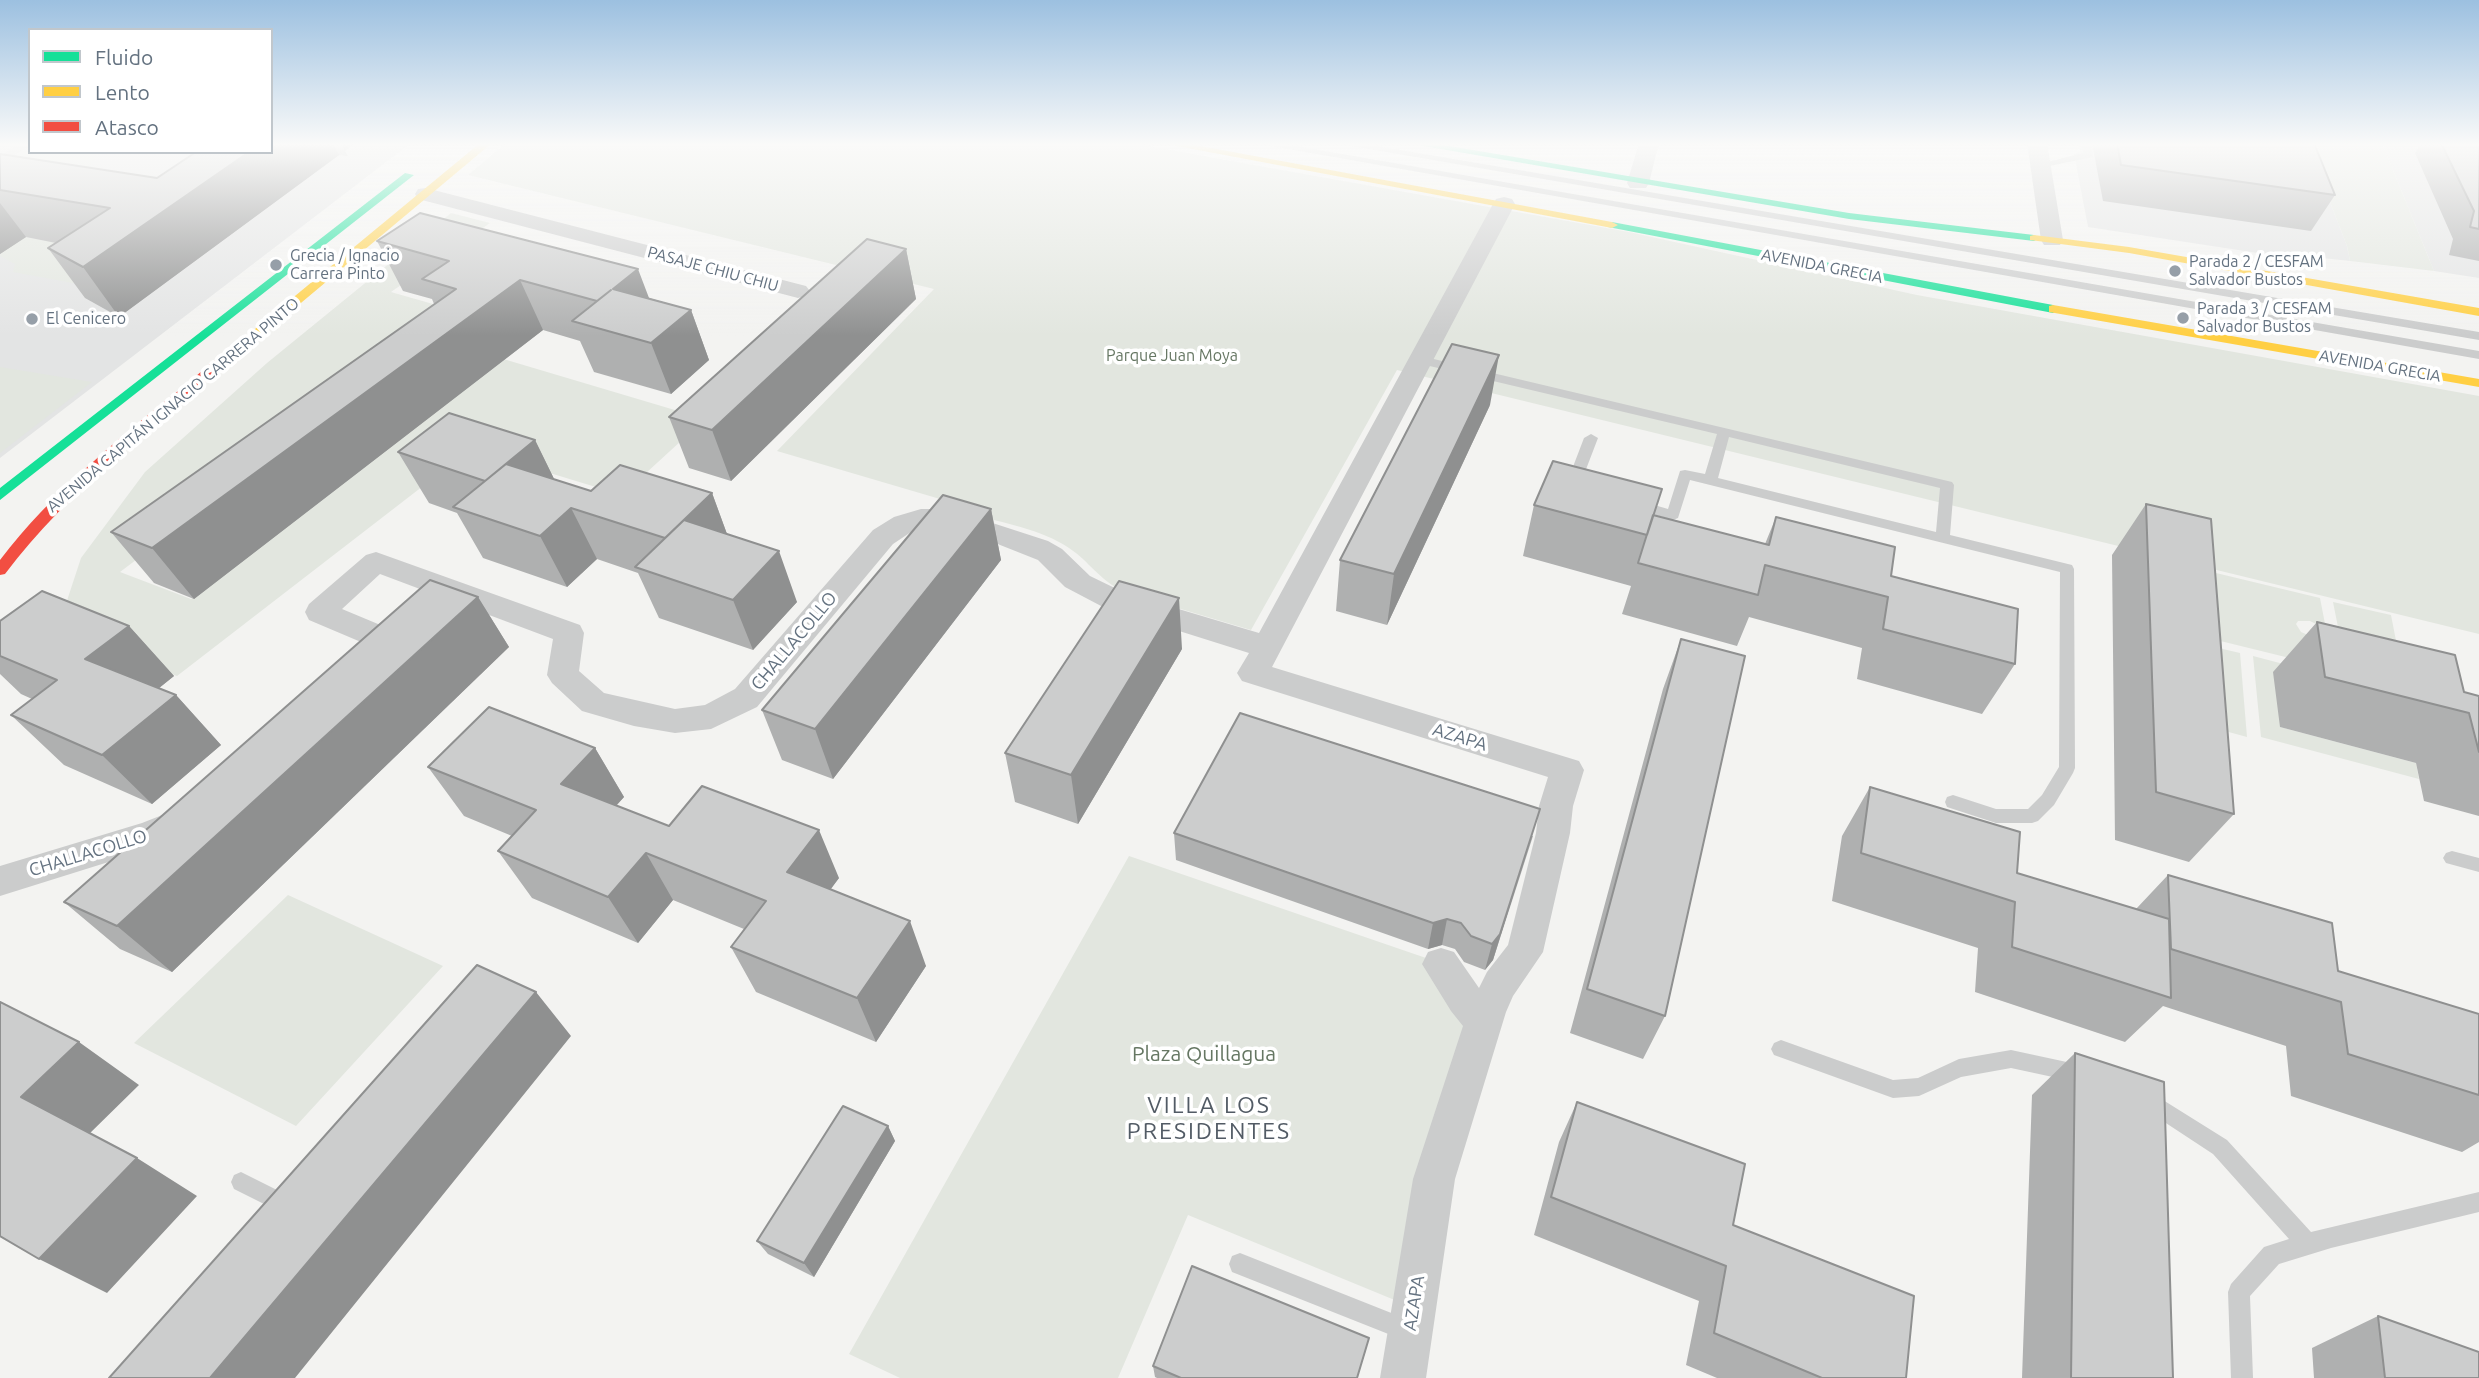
<!DOCTYPE html>
<meta charset="utf-8">
<style>
body{margin:0}
#map{position:relative;width:2479px;height:1378px;overflow:hidden;background:#f3f3f1;font-family:Ubuntu,sans-serif}
canvas{display:block}
.legend{position:absolute;left:28px;top:28px;width:245px;height:126px;box-sizing:border-box;background:#fff;border:2px solid #c1c7cc;margin:0;padding:9px 12px;list-style:none;font-size:21px;color:#647280}
.legend li{display:flex;align-items:center;gap:14px;height:35px}
.legend b{width:35px;border:2px solid #c1c7cc}
</style>
<div id="map">
<canvas width="2479" height="1378"></canvas>
<ul class="legend">
<li><b style="height:9px;background:#16e098"></b>Fluido</li>
<li><b style="height:9px;background:#ffcf43"></b>Lento</li>
<li><b style="height:9px;background:#f24e42"></b>Atasco</li>
</ul>
</div>
<script>
const g = document.querySelector('canvas').getContext('2d');
g.lineJoin = 'round';
function fillPath(path, color) {
  g.fillStyle = color;
  g.fill(path, 'evenodd');
}
function strokePath(path, color, width, dash) {
  g.strokeStyle = color;
  g.lineWidth = width;
  g.lineCap = dash ? 'butt' : 'round';
  g.setLineDash(dash || []);
  g.stroke(path);
}
function label(font, color, halo, rows, align = 'center') {
  g.font = font + ' Ubuntu,sans-serif';
  g.lineWidth = 7;
  g.setLineDash([]);
  g.textBaseline = 'middle';
  g.strokeStyle = halo;
  g.fillStyle = color;
  for (const [text, x, y, turn = 0] of rows) {
    g.save();
    g.translate(x, y);
    g.rotate((+turn || 0) * Math.PI / 180);
    g.textAlign = isNaN(turn) ? turn : align;
    if (halo) g.strokeText(text, 0, 0);
    g.fillText(text, 0, 0);
    g.restore();
  }
}
fillPath(new Path2D(`
 M0,143H30V152H271V143H411L0,458Z
 M2079,143H2307L2347,246L2350,261L2322,258L2316,262L2088,227L2074,154L2080,152Z
 M2382,143H2479V278L2434,271Z`), '#e3e4e4');
fillPath(new Path2D(`
 M506,143H1131L1629,232L1917,295L2479,396V634L1397,370L1251,630L1124,592C1097,578 1090,562 1069,548C1041,529 1003,523 971,514L974,509L777,451L934,289L468,175Z
 M2307,143H2382L2434,271L2350,261L2347,246Z
 M30,149V152H99L68,197L0,173L18,154Z
 M451,213L490,223L391,292L447,308L185,523L120,572L191,599L500,358L705,419L622,495L471,449L177,676L57,631L81,558L145,472L267,363Z
 M0,233L143,257L100,288L13,272L15,264L0,256Z
 M0,367L92,382L0,453Z
 M2191,567L2320,598L2326,629L2310,621H2298L2296,624L2301,632L2308,635L2314,664L2196,635Z
 M2333,602L2391,615L2405,687L2339,632Z
 M2197,643L2240,653L2247,737L2203,725Z
 M2253,656L2333,677L2280,727L2416,763L2419,779L2261,737Z
 M1129,856L1426,958L1471,1030L1397,1301L1188,1215L1118,1378H900L849,1354Z
 M288,895L443,966L296,1126L134,1043Z`), '#e2e6df');
fillPath(new Path2D(`
 M20,143H30V146L0,163V156Z
 M1254,143H1279L2479,351V359Z
 M1334,143H1359L2479,332V340Z
 M2081,143H2091L2093,157L2040,168L2035,165L2083,153Z
 M1421,356L1952,482L1954,485L1950,535L2072,565L2074,569L2075,768L2073,773L2054,805L2038,821L2032,823H1996L1947,807L1945,802L1947,797L1953,795L1996,809H2028L2042,795L2059,767L2060,572L1690,480L1678,518L1673,520L1632,508L1630,505L1637,500L1668,509L1680,471L1685,470L1705,474L1717,434L1417,363L1415,360ZM1729,437L1940,488L1936,532L1718,478Z
 M1591,434L1598,438L1580,485L1573,489L1568,488L1566,485L1584,438Z
 M2452,851L2479,858V872L2446,863L2443,858L2446,853Z
 M1781,1040L1893,1080L1918,1078L1959,1059L2011,1050L2076,1064L2083,1066L2086,1073L2083,1080L2076,1082L2011,1068L1961,1077L1919,1096L1893,1098L1774,1055L1771,1049L1774,1043Z
 M2147,1090L2227,1140L2311,1232L2479,1192V1212L2331,1248L2279,1264L2250,1296L2253,1378H2231L2228,1292L2231,1284L2264,1247L2289,1239L2213,1154L2140,1106L2137,1099L2140,1092Z
 M241,1172L295,1199L298,1206L295,1213L288,1216L234,1189L231,1182L234,1175Z
 M1240,1253L1414,1322L1417,1330L1414,1338L1406,1341L1232,1272L1229,1264L1232,1256Z`), '#cbcccc');
fillPath(new Path2D(`
 M1639,143H1659L1649,183L1646,188H1630L1627,183Z
 M2027,143H2047L2063,240L2060,245H2044L2041,240Z
 M426,188L806,286L810,291L806,296L798,298L418,199L415,194L418,189Z
 M1504,197L1512,199L1515,204L1272,667L1579,761L1584,770L1573,806L1570,833L1543,952L1513,996L1506,1012L1455,1179L1426,1378H1380L1413,1179L1463,1026L1451,1011L1422,964L1428,952L1441,948L1454,952L1479,988L1487,972L1508,945L1536,833L1539,806L1548,777L1242,681L1237,673L1249,653L1103,607L1065,587L1038,560L980,537L928,527L914,530L893,544L757,707L711,729L675,733L634,726L582,711L552,683L547,675L553,639L380,574L342,609L402,634L406,642C397,658 384,668 366,662L362,654L368,645L309,620L305,612L309,604L366,555L376,552L580,625L584,633L579,671L604,693L675,709L705,705L735,689L873,530L894,517L921,509H939L971,516L1048,541L1062,549L1090,576L1125,593L1259,633L1493,204L1496,199Z
 M175,810L187,814L192,824L187,834L150,849L0,896V866L142,823Z`), '#cbcccc');
fillPath(new Path2D(`
 M1406,143H1431L1849,213L2034,235L2040,238L2034,241L1849,219Z
 M405,173L414,175L0,500V488Z
 M1612,222L2053,305L2059,309L2053,313L1608,227L1606,225Z`), '#16e098');
fillPath(new Path2D(`
 M480,143H492L234,359H226V353Z
 M1161,143H1184L1612,222L1618,225L1612,228Z
 M2034,235L2129,247L2479,308V316L2129,253L2030,240V236Z
 M2053,305L2479,379V387L2049,312V306Z`), '#ffcf43');
fillPath(new Path2D(`
 M230,352L236,356L234,359C152,426 70,489 5,574L0,575V560C52,492 117,440 183,387C197,377 213,358 230,352Z`), '#f24e42');
fillPath(new Path2D(`
 M271,143H353L354,144L345,151L348,156L339,155L119,317L85,298L48,248L56,243L26,237L0,254V154L157,178Z
 M2092,143H2314L2335,195L2311,231L2103,201Z
 M2417,143H2479V261L2449,255L2453,239L2415,153L2419,147Z
 M377,241L649,298L691,310L709,360L671,394L594,372L580,341L543,330L194,599L154,583L111,532L434,304L432,299L403,291Z
 M906,249L916,299L731,481L689,468L669,417Z
 M1490,405L1387,625L1336,611L1340,560Z
 M535,440L554,479L591,491L712,493L727,534L797,602L753,650L659,618L638,573L597,559L567,587L483,558L457,513L429,503L398,452Z
 M2146,504L2234,814L2189,862L2115,840L2112,555Z
 M1534,505L1654,516L1765,544L1776,517L1891,576L2015,664L1982,714L1857,679L1862,648L1749,617L1737,646L1622,614L1631,586L1523,556Z
 M991,509L1001,560L833,779L782,760L762,710Z
 M478,597L509,647L172,972L120,949L64,902Z
 M0,621L129,626L174,676L159,688L176,695L221,745L152,804L64,765L11,715L32,699L21,694L0,674Z
 M2317,622L2464,692L2479,696V816L2424,801L2416,763L2280,727L2273,672Z
 M1681,639L1665,1016L1643,1059L1570,1033L1663,689Z
 M1182,649L1078,824L1015,802L1005,753Z
 M595,748L624,797L616,806L669,826L839,878L830,889L926,966L876,1042L756,992L731,947L744,929L673,900L638,943L532,898L498,851L512,836L464,816L428,767Z
 M1870,787L2017,873L2136,909L2168,875L2338,971L2479,1014V1142L2462,1152L2291,1096L2286,1046L2163,1006L2125,1042L1975,992L1978,948L1832,901L1842,836Z
 M1174,833L1533,836L1493,960L1485,970L1464,962L1455,949L1442,945L1428,949L1176,860Z
 M2075,1053L2173,1378H2022L2032,1095Z
 M1577,1102L1733,1225L1906,1378H1717L1686,1365L1699,1301L1534,1235L1559,1142Z
 M888,1126L895,1141L814,1277L768,1254L757,1241Z
 M2378,1316L2479,1378H2314L2312,1348Z
 M1366,1350L1357,1378H1157L1155,1377L1153,1366Z`), '#afb0b0');
fillPath(new Path2D(`
 M271,143H333L339,155L119,317L83,267L249,152H271Z
 M341,143H353L354,144L345,151Z
 M0,203L26,237L0,254Z
 M906,249L916,299L731,481L712,430Z
 M638,269L657,319L633,339L613,289Z
 M520,280L543,330L194,599L152,548Z
 M691,310L709,360L671,394L651,343Z
 M1499,355L1490,405L1387,625L1394,574Z
 M535,440L560,491L485,481Z
 M712,493L731,545L665,538Z
 M571,508L597,559L567,587L540,536Z
 M991,509L1001,560L833,779L815,729Z
 M779,551L797,602L753,650L733,600Z
 M478,597L509,647L172,972L117,926Z
 M1179,598L1182,649L1078,824L1071,775Z
 M129,626L174,676L133,709L85,659Z
 M176,695L221,745L152,804L102,755Z
 M595,748L624,797L591,833L561,784Z
 M1540,809L1493,960L1485,970L1492,944Z
 M819,830L839,878L809,919L787,872Z
 M646,853L673,900L638,943L608,897Z
 M1447,919L1442,945L1428,949L1433,923Z
 M910,921L926,966L876,1042L857,998Z
 M536,992L571,1036L295,1378H210Z
 M79,1042L139,1085L86,1137L21,1097Z
 M888,1126L895,1141L814,1277L804,1263Z
 M137,1158L197,1196L107,1293L39,1259Z`), '#8f9090');
const building = new Path2D(`
 M2117,143H2314L2335,195L2121,165Z
 M2441,143H2479V229L2470,227L2474,211Z
 M196,152H249L83,267L48,248L110,208L0,190V154L157,178Z
 M420,213L638,269L613,289L691,310L651,343L572,321L611,290L597,301L520,280L152,548L111,532L456,289L422,279L449,261L377,241Z
 M867,239L906,249L712,430L669,417Z
 M1452,344L1499,355L1394,574L1340,560Z
 M449,413L535,440L485,481L398,452Z
 M1553,461L1662,489L1647,535L1534,505Z
 M506,464L591,491L620,465L712,493L665,538L571,508L540,536L453,507Z
 M943,495L991,509L815,729L762,710Z
 M2146,504L2211,519L2234,814L2156,792Z
 M1653,515L1769,545L1776,517L1895,547L1891,576L2018,609L2015,664L1883,629L1888,597L1765,565L1758,595L1638,563Z
 M684,520L779,551L733,600L635,567Z
 M430,580L478,597L117,926L64,902Z
 M1119,581L1179,598L1071,775L1005,753Z
 M42,591L129,626L85,659L176,695L102,755L11,715L57,680L0,656V621Z
 M2317,622L2455,655L2464,692L2479,696V752L2469,713L2325,677Z
 M1681,639L1745,656L1665,1016L1587,989Z
 M489,707L595,748L561,784L669,826L702,786L819,830L787,872L910,921L857,998L731,947L766,901L646,853L608,897L498,851L536,810L428,767Z
 M1240,713L1540,809L1500,934L1492,944L1471,936L1461,923L1447,919L1433,923L1174,833Z
 M1870,787L2020,832L2017,873L2169,919L2171,998L2012,947L2015,902L1861,853Z
 M2168,875L2332,923L2338,971L2479,1014V1095L2348,1054L2341,1002L2171,949Z
 M477,965L536,992L210,1378H109Z
 M0,1002L79,1042L21,1097L137,1158L39,1259L0,1236Z
 M2075,1053L2164,1082L2173,1378H2071Z
 M1577,1102L1745,1164L1733,1225L1914,1296L1906,1378H1822L1714,1333L1726,1266L1551,1197Z
 M843,1106L888,1126L804,1263L757,1241Z
 M1192,1266L1369,1338L1357,1378H1181L1153,1366Z
 M2378,1316L2479,1352V1378H2385Z`);
fillPath(building, '#cccdcd');
strokePath(building, '#8f9090', 2);
const sky = g.createLinearGradient(0, 0, 0, 336);
sky.addColorStop(0, '#9cc0e0');
sky.addColorStop(0.43, '#fafaf9');
sky.addColorStop(1, '#fafaf900');
g.fillStyle = sky;
g.fillRect(0, 0, 2479, 336);
for (const [x, y, r, color] of [
 [276,265,7,"#969fa8"],
 [2175,271,7,"#969fa8"],
 [2183,318,7,"#969fa8"],
 [32,319,7,"#969fa8"]
]) {
  const dot = new Path2D();
  dot.arc(x, y, r, 0, 2 * Math.PI);
  g.fillStyle = color;
  g.fill(dot);
  strokePath(dot, '#fff', 2.5);
}
label('16px', '#647280', '#fff', [
 ["Grecia / Ignacio",290,256],
 ["Carrera Pinto",290,274],
 ["Parada 2 / CESFAM",2189,262],
 ["Salvador Bustos",2189,280],
 ["Parada 3 / CESFAM",2197,309],
 ["Salvador Bustos",2197,327],
 ["El Cenicero",46,319]
], 'left');
label('16px', '#647280', '#fff', [
 ["AVENIDA GRECIA",1822,266,11],
 ["PASAJE CHIU CHIU",713,269,15],
 ["AVENIDA GRECIA",2380,366,10],
 ["AVENIDA CAPITÁN IGNACIO CARRERA PINTO",173,405,-40]
]);
label('16px', '#667763', '#fff', [
 ["Parque Juan Moya",1172,356]
]);
label('18px', '#647280', '#fff', [
 ["CHALLACOLLO",794,641,-50],
 ["AZAPA",1460,737,17],
 ["CHALLACOLLO",88,853,-17],
 ["AZAPA",1414,1303,-81]
]);
label('21px', '#667763', '#fff', [
 ["Plaza Quillagua",1204,1054]
]);
g.letterSpacing = '2px';
label('23px', '#525b65', '#fff', [
 ["VILLA LOS",1209,1105],
 ["PRESIDENTES",1209,1131]
]);
g.letterSpacing = '0px';
</script>
